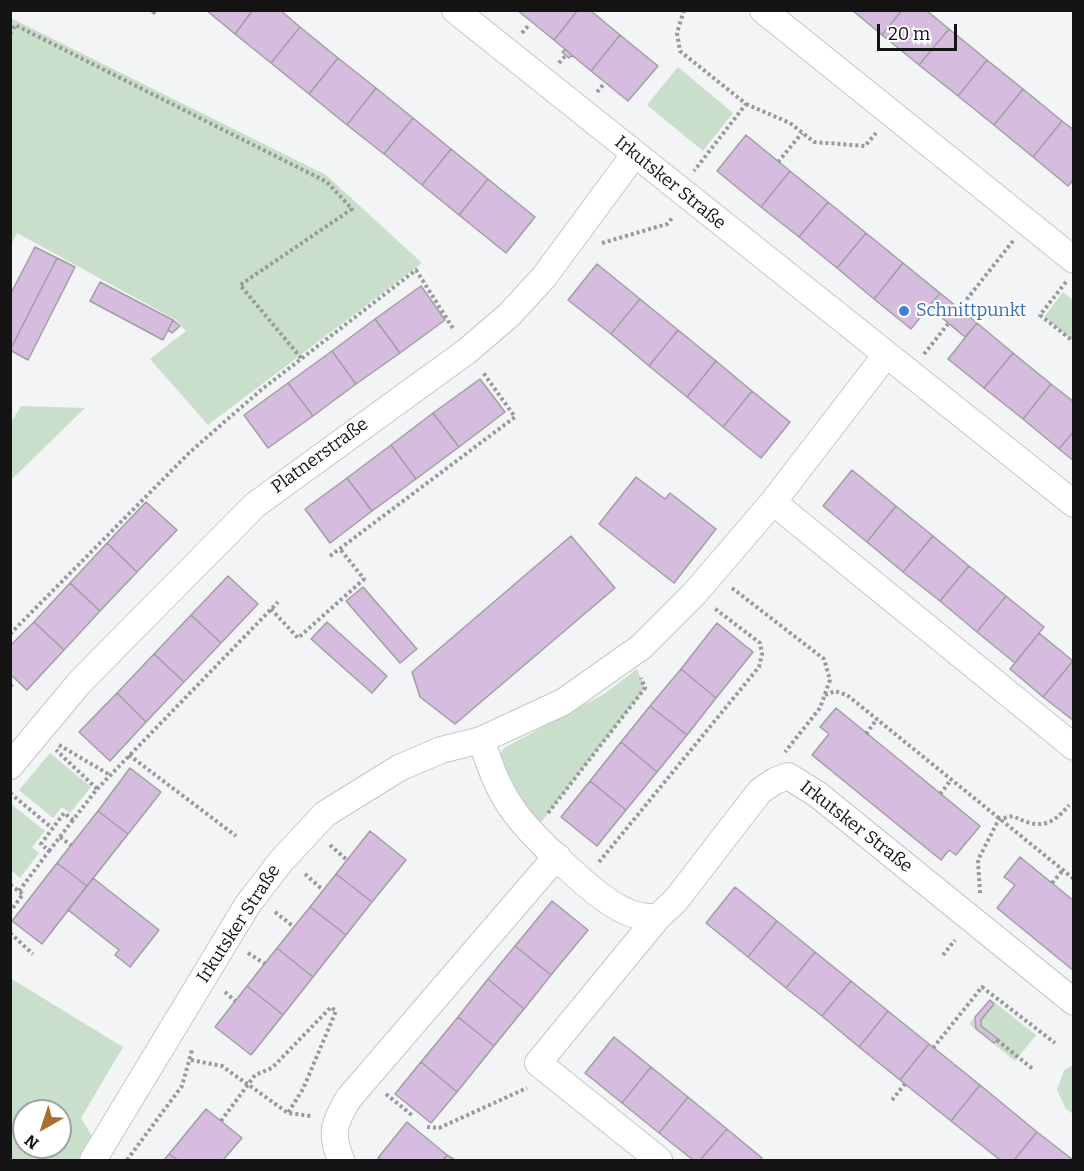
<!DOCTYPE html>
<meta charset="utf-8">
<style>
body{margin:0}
#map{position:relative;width:1084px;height:1171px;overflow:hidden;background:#f3f4f6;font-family:Bitter,serif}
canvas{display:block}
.frame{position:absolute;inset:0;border:12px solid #141415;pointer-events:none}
.north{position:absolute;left:12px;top:1099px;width:60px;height:60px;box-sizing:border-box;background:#fff;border:2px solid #a1a1a1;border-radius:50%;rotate:219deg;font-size:16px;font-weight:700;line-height:24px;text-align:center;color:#141415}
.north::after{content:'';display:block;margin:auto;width:21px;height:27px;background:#aa6f30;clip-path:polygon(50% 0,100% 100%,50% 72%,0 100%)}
.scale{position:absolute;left:877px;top:24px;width:80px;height:27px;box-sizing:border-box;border:3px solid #141415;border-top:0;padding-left:8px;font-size:18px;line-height:21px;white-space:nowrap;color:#141415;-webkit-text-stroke:4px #fff;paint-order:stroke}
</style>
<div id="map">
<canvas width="1084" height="1171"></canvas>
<div class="frame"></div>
<div class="north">N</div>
<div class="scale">20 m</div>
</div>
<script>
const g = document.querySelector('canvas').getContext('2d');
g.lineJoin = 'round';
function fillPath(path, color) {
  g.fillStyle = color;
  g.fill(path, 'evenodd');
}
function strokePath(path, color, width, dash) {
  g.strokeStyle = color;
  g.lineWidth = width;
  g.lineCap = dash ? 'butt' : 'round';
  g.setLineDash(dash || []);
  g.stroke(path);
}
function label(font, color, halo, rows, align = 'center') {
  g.font = font + ' Bitter,serif';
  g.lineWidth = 4.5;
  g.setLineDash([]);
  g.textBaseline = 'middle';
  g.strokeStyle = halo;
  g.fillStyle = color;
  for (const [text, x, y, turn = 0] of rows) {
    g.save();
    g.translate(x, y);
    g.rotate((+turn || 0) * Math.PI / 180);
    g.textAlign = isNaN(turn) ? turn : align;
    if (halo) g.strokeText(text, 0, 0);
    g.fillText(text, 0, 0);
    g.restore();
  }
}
fillPath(new Path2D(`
 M11,18L326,175L422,263L208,425L150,359L186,331L176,320L17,233L11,245Z
 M678,67L733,113L703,151L647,105Z
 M1063,292L1073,300V341L1044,317Z
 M21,406L85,408L11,480V422Z
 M637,669L645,688L532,834L490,768L504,748L604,694Z
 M50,753L91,787L70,813L62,807L53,818L19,790Z
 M11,804L45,831L32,847L39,853L20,878L11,870Z
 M10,978L123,1047L81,1118L95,1141L82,1160H11ZM24,1111H60V1147H24Z
 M990,999L1036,1035L1015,1061L969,1024Z
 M1073,1065V1114L1066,1109L1057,1090L1064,1070Z`), '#cadecc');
const building = new Path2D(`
 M206,10H253L235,34Z
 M253,10H280L300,27L271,63L235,34Z
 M517,10H578L554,40Z
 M578,10H590L620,35L591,71L554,40Z
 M852,10H902L882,35Z
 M902,10H926L949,29L919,65L882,35Z
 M300,27L338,58L309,94L271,63Z
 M949,29L987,60L958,96L919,65Z
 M620,35L658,66L628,101L591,71Z
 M565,49L572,55L569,58L562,52Z
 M338,58L376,88L347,125L309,94Z
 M987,60L1023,89L994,125L958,96Z
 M376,88L413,118L384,154L347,125Z
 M1023,89L1062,121L1033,157L994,125Z
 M413,118L451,149L422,185L384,154Z
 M1062,121L1074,130V179L1068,186L1033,157Z
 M746,135L790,171L761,207L717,171Z
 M451,149L488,179L459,215L422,185Z
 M790,171L828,202L799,237L761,207Z
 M488,179L535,217L506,253L459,215Z
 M828,202L866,233L837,268L799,237Z
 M866,233L903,263L874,299L837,268Z
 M35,247L57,258L10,350V295Z
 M57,258L75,267L28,360L10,350Z
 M903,263L940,293L911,329L874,299Z
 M597,264L640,299L611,334L568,300Z
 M100,282L173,320L163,340L90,301Z
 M421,286L445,320L400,353L375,319Z
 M940,293L977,323L965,337L929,307Z
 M640,299L678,330L649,366L611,334Z
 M375,319L400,353L356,384L332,351Z
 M173,320L180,326L172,333L168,330Z
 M977,323L1013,353L984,388L948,359Z
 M678,330L716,361L687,397L649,366Z
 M332,351L356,384L313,416L288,383Z
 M1013,353L1051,384L1023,419L984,388Z
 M716,361L752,391L723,427L687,397Z
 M480,379L505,412L459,447L433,413Z
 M288,383L313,416L268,448L244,415Z
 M1051,384L1074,402V431L1059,449L1023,419Z
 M752,391L790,422L761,458L723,427Z
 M433,413L459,447L416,479L391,445Z
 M1074,431V461L1059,449Z
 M391,445L416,479L372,511L347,478Z
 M852,470L896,506L867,542L823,506Z
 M636,477L665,499L670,493L716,529L674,583L599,524Z
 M347,478L372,511L330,543L305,509Z
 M146,502L177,530L137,572L107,543Z
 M896,506L933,536L903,572L867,542Z
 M571,536L615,588L455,724L420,697L412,672Z
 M933,536L969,566L940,601L903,572Z
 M107,543L137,572L100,611L70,583Z
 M969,566L1006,596L977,632L940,601Z
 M228,576L258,604L221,643L191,615Z
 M70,583L100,611L64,650L34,622Z
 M363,587L417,649L400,663L346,601Z
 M1006,596L1044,627L1015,663L977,632Z
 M191,615L221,643L184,682L154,654Z
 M34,622L64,650L27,690L10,674V646Z
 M327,622L387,676L372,693L311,639Z
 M717,623L753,652L716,698L681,669Z
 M1039,633L1073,661L1043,697L1010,669Z
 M154,654L184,682L146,722L117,693Z
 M1073,661H1074V721L1043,697Z
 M681,669L716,698L687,735L650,706Z
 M117,693L146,722L110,761L79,732Z
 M650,706L687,735L657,772L621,742Z
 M836,708L980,826L956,855L949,850L941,860L812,755L829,734L820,727Z
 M621,742L657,772L626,810L590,781Z
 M130,768L161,792L128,834L98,811Z
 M590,781L626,810L597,846L561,817Z
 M98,811L128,834L87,886L57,863Z
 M370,831L406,860L372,902L336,874Z
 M1020,857L1074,901V971L997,908L1015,885L1004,877Z
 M57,863L87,886L42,944L12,921Z
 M336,874L372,902L346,935L310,907Z
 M93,878L159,930L130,967L115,955L119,950L68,910Z
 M735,887L777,921L748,957L706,923Z
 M552,901L588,930L551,975L515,946Z
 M310,907L346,935L313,977L277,948Z
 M777,921L815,952L786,988L748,957Z
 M515,946L551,975L524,1009L488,979Z
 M277,948L313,977L283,1015L247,986Z
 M815,952L851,981L822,1016L786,988Z
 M488,979L524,1009L494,1046L458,1017Z
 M851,981L888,1011L859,1047L822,1016Z
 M247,986L283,1015L251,1055L215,1027Z
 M990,1000L994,1004L981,1020V1026L998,1039L994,1043L976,1029L975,1017Z
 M888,1011L929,1044L900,1080L859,1047Z
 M458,1017L494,1046L457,1092L421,1062Z
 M614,1037L651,1067L622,1103L585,1073Z
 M929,1044L980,1085L951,1121L900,1080Z
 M421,1062L457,1092L431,1123L395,1094Z
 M651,1067L688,1097L659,1133L622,1103Z
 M980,1085L1037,1132L1014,1160H1000L951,1121Z
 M688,1097L727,1129L700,1160H693L659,1133Z
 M206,1109L242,1138L223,1160H178L169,1154Z
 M407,1122L447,1155L443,1160H382L378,1158Z
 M727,1129L762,1158L760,1160H700Z
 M1037,1132L1073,1160H1014Z
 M169,1154L178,1160H164Z
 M447,1155L455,1160H443Z`);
fillPath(building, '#d6bcde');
strokePath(building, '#a09fa1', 1.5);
const street = new Path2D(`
 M455,10L1074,504
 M763,10L1074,260
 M773,502L1074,747
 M481,740C489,763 497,787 511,807C528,833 595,897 623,910C635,916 645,918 658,917L676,900L760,791L775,781L788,776L817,794L1074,1002
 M10,766L80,682L255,505L467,351L509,315L544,277L634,155
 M658,917L538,1063L659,1160
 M93,1160L248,904L282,860L325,814L399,768L441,750L481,740L563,702L641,647L695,593L773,502L886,355
 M341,1160C330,1133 334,1122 349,1098L557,856`);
strokePath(street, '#c5c6c7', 28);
strokePath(new Path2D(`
 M684,10L677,33L680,51L746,104L694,171
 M153,14L155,10
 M522,33L529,25
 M10,34L15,25L327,182L352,209L240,285L302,359
 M559,63L566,55
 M597,92L603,85
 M746,104L790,123L814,142L865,146L876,133
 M778,162L802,133
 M602,243L667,224L673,217
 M1066,282L1040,315L1074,342
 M959,309L1013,241
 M924,354L948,324
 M330,556L515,417L482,371
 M732,588L824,659L830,680L820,708L785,752
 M271,609L298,638L364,579L340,549
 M10,634L190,452L261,390L416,270L454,330
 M10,685L14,688
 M825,695L835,691L847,695L1074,879
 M866,734L877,719
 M59,745L110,775
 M129,755L236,836
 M97,789L278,602
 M10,793L52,828
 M940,794L951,780
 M548,813L645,688L641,678
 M60,837L71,845
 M330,845L347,860
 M49,851L73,820
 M599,862L759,667L762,654L760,643L714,608
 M305,874L323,890
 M1052,883L1063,870
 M10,885L23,894L10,912
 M19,891L49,851L41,844L64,813L73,820L97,789L56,750
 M980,893L978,860L999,819L1013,816C1038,829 1051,827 1069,805
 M275,912L294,927
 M10,933L33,954
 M248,953L265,964
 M943,955L955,940
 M225,992L235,1001
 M997,1040L1034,1070
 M933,1048L982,987L1055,1043
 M191,1060L222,1066L288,1113L311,1116
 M386,1094L413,1116
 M892,1100L905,1084
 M221,1121L255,1075L272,1068L331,1007L336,1011L303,1089L288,1113
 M427,1127L439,1128L527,1088
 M127,1160L182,1086L192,1050`), '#98999a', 4, [3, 3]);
strokePath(street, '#fff', 26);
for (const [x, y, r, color] of [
 [904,311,6,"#3f7fe0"]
]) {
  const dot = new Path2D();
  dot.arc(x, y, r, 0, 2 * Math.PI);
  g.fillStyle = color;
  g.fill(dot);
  strokePath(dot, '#fff', 2);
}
label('18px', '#141415', '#fff', [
 ["Irkutsker Straße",670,183,39],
 ["Platnerstraße",320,456,-36],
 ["Irkutsker Straße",856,827,38],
 ["Irkutsker Straße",239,924,-57]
]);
label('18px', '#366cbe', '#fff', [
 ["Schnittpunkt",916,311]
], 'left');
</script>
